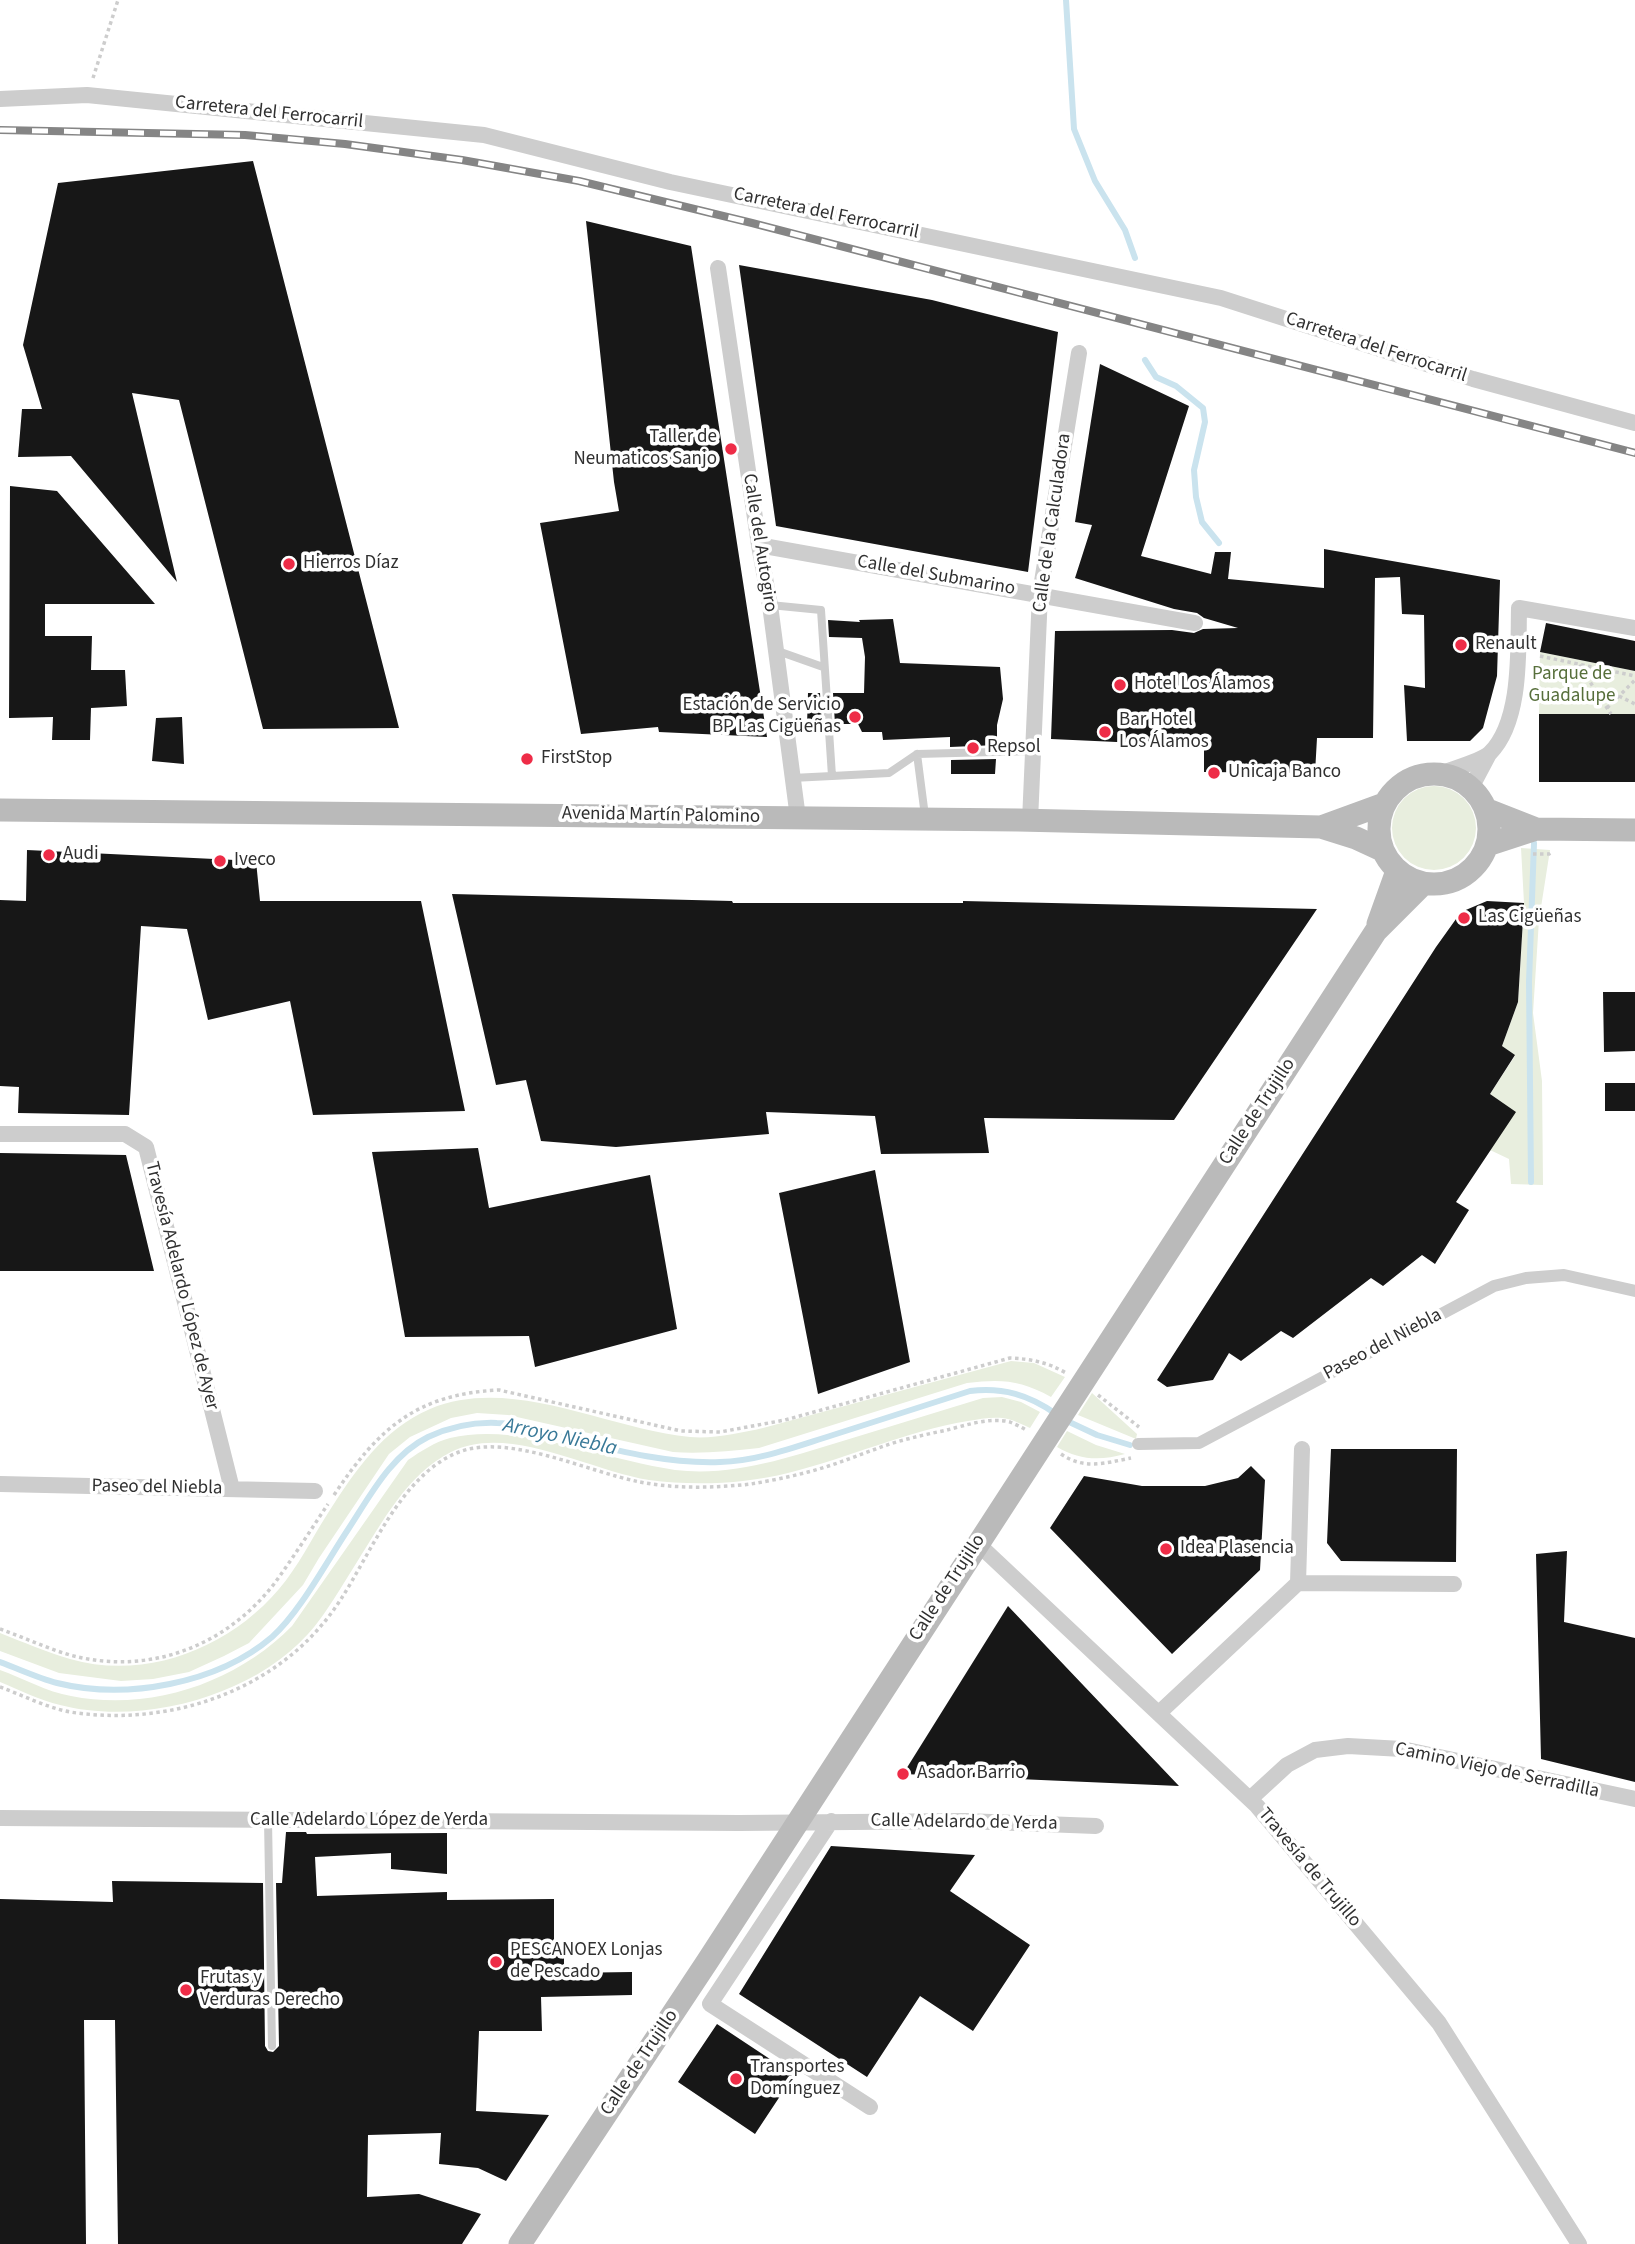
<!DOCTYPE html>
<meta charset="utf-8">
<style>
body{margin:0}
canvas{display:block;background:#fff}
</style>
<canvas width="1635" height="2244"></canvas>
<script>
const g = document.querySelector('canvas').getContext('2d');
g.lineJoin = 'round';
function fillPath(path, color) {
  g.fillStyle = color;
  g.fill(path, 'evenodd');
}
function strokePath(path, color, width, dash) {
  g.strokeStyle = color;
  g.lineWidth = width;
  g.lineCap = dash ? 'butt' : 'round';
  g.setLineDash(dash || []);
  g.stroke(path);
}
function label(font, color, halo, rows, align = 'center') {
  g.font = font + ' "Source Sans 3",sans-serif';
  g.lineWidth = 7;
  g.setLineDash([]);
  g.textBaseline = 'middle';
  g.strokeStyle = halo;
  g.fillStyle = color;
  for (const [text, x, y, turn = 0] of rows) {
    g.save();
    g.translate(x, y);
    g.rotate((+turn || 0) * Math.PI / 180);
    g.textAlign = isNaN(turn) ? turn : align;
    if (halo) g.strokeText(text, 0, 0);
    g.fillText(text, 0, 0);
    g.restore();
  }
}
fillPath(new Path2D(`
 M1540,652L1635,671V714H1539Z
 M1392 828a42 42 0 1 1 84 0a42 42 0 1 1-84 0Z
 M1521,848L1550,850L1539,920L1533,1013L1542,1081L1543,1185L1511,1184L1509,1159L1490,1150V1094L1515,1056L1502,1046L1518,1002L1524,903Z
 M1011,1361L1034,1363L1065,1377L1051,1397C1020,1380 1002,1379 967,1383L759,1448C730,1451 702,1454 673,1452L508,1415L477,1413L451,1418L410,1437L389,1454L319,1558L303,1585L249,1643L224,1656L189,1672L153,1679L121,1681L59,1673L0,1651V1633C23,1642 46,1652 70,1659C146,1681 229,1648 279,1589C298,1567 312,1538 328,1513C355,1471 383,1429 430,1409C512,1375 606,1429 690,1437C714,1439 740,1433 763,1428Z
 M1092,1393L1137,1434L1136,1439L1078,1415Z
 M1002,1397L1021,1402L1040,1412L1030,1428C1023,1425 1016,1421 1008,1419C996,1416 980,1419 968,1421C906,1431 849,1458 788,1473C744,1484 694,1486 649,1480C590,1471 508,1423 451,1452C407,1474 382,1523 357,1562C343,1584 325,1616 308,1634C251,1697 141,1726 60,1705C40,1700 19,1690 0,1682V1670C23,1678 47,1692 71,1696C150,1712 236,1683 292,1626L408,1460C421,1451 435,1442 450,1438C520,1422 604,1460 675,1470C734,1477 790,1457 846,1440C892,1426 937,1412 983,1398Z
 M1067,1431L1096,1445L1125,1454C1100,1461 1079,1460 1057,1447Z`), '#e8eede');
strokePath(new Path2D(`
 M1066,0L1074,129L1095,181L1125,230L1135,258
 M1145,360L1156,377L1176,386L1203,408L1205,422L1194,470L1196,497L1202,522L1219,543
 M1531,1182L1529,982L1534,843
 M1065,1420L1097,1435L1130,1445
 M0,1662C19,1669 38,1678 57,1683C126,1700 217,1684 272,1637C300,1612 327,1561 349,1528C370,1496 391,1455 428,1437C450,1427 473,1422 497,1423C517,1423 538,1431 557,1436C611,1449 664,1464 720,1462C759,1461 797,1446 833,1435C879,1420 925,1405 970,1391C1003,1387 1029,1395 1056,1414`), '#cae3ee', 6);
fillPath(new Path2D(`
 M253,161L399,728L263,729L179,400L132,393L177,582L71,456L18,457L22,409H42L23,345L58,183Z
 M586,221L691,246L767,737L659,732L658,727L581,734L540,523L619,511L614,482Z
 M739,265L932,300L1058,332L1028,572L776,526Z
 M1100,364L1189,406L1141,556L1211,574L1215,552H1231L1228,579L1324,588V549L1500,580L1497,676L1483,728L1470,741H1407L1404,685L1425,688L1424,615L1402,614L1400,577L1375,578L1373,738H1317L1315,773L1204,772V746L1051,739L1055,631L1172,630L1194,633L1203,629L1238,628L1204,618L1197,613L1174,609L1075,578L1092,525L1075,522Z
 M10,486L57,491L155,604H45V636H92L91,670H125L127,706L91,708L90,740H52L53,717L9,718Z
 M893,619L900,663L1000,667L1003,699L997,725V745L950,747V737L883,740L882,732H862L858,724H835L833,693H864L865,657L862,638L829,637L828,620L860,622L859,620Z
 M1546,623L1635,641V671L1540,652Z
 M808,693H820L822,725H807Z
 M1539,714H1635V782H1539Z
 M182,717L184,764L152,761L156,718Z
 M996,759L995,774H951V760Z
 M27,850L256,861L260,901H421L465,1111L313,1115L290,1001L208,1020L187,929L141,926L129,1115L18,1113L19,1087L0,1086V900L26,901Z
 M452,894L732,901L733,903H963V901L1317,909L1174,1120L984,1118L989,1153L881,1154L875,1116L766,1112L769,1134L616,1147L541,1141L526,1080L496,1085Z
 M1487,901L1524,903L1518,1002L1502,1046L1515,1055L1490,1094L1516,1112L1456,1202L1469,1210L1435,1264L1422,1255L1383,1286L1371,1278L1293,1338L1281,1331L1241,1361L1229,1353L1213,1380L1167,1387L1157,1380L1436,947L1461,912Z
 M1603,992H1635V1051L1604,1052Z
 M1605,1083H1635V1111H1605Z
 M478,1148L489,1208L650,1175L677,1329L535,1367L529,1336L405,1337L372,1152Z
 M0,1153L126,1155L154,1271H0Z
 M875,1170L910,1362L818,1394L779,1193Z
 M1331,1449H1457L1456,1562L1341,1561L1327,1543Z
 M1251,1466L1265,1480L1260,1570L1172,1654L1050,1528L1084,1476L1142,1486H1205L1238,1478Z
 M1567,1551L1564,1622L1635,1638V1782L1541,1759L1536,1554Z
 M1008,1606L1179,1786L903,1774Z
 M286,1832H306L307,1834L447,1833V1874L391,1869V1853L315,1857L317,1896L447,1892V1900L554,1899V1952H564V1973L632,1972V1995L541,1997L542,2031H479L476,2111L549,2115L506,2181L478,2168L439,2164L441,2133L368,2135L367,2197L419,2194L481,2214L462,2244H118L115,2020H84L86,2244H0V1899L113,1902L112,1881L263,1883L265,2046L268,2051L273,2052L279,2046L276,1883H282Z
 M831,1846L975,1855L950,1891L1030,1945L973,2031L920,1996L867,2077L739,1994Z
 M717,2024L794,2075L755,2134L678,2082Z`), '#171717');
strokePath(new Path2D(`
 M93,78L118,0
 M1540,656L1635,676
 M1579,665L1611,714
 M1619,696L1635,704
 M1607,708L1635,680
 M1533,854H1549L1553,851
 M1098,1395L1139,1427
 M1061,1454C1084,1470 1105,1463 1131,1458
 M334,1495C378,1429 416,1394 499,1390L681,1431L720,1432L785,1420L1010,1358C1031,1359 1047,1362 1066,1373
 M0,1629C23,1637 46,1648 70,1655C148,1676 225,1647 274,1584C293,1558 310,1531 328,1504
 M0,1687C25,1696 51,1710 77,1713C178,1726 285,1687 341,1599C372,1551 402,1474 459,1452C509,1433 588,1472 640,1482C676,1489 715,1488 751,1484C769,1481 789,1477 808,1472C836,1465 863,1453 890,1444C909,1438 928,1434 947,1430C966,1425 991,1417 1010,1422C1015,1424 1021,1427 1026,1430`), '#cdcdcd', 3.5, [3.5, 3.5]);
strokePath(new Path2D(`
 M770,605L821,610L832,776L889,773L917,754L925,816
 M775,650L823,667
 M917,754L1033,751
 M792,778L832,776
 M268,1820L272,2046`), '#cdcdcd', 8);
strokePath(new Path2D(`
 M1138,1444L1199,1443L1494,1286L1526,1278L1564,1275L1635,1291`), '#cdcdcd', 12);
strokePath(new Path2D(`
 M0,99L87,95L484,135L670,182L1221,298L1473,379L1635,423
 M718,268L759,545L770,605L798,818
 M759,545L1195,623
 M1440,774C1452,769 1482,761 1490,753C1522,721 1518,650 1519,608L1635,628
 M1471,788L1489,754
 M1030,821L1040,594L1079,353
 M0,1134H125L146,1147L232,1489
 M0,1484L315,1491
 M977,1543L1257,1806L1439,2023L1579,2244
 M1298,1583L1302,1449
 M1159,1713L1298,1583L1454,1584
 M1250,1799L1287,1765L1315,1750L1348,1746L1402,1749L1635,1799
 M0,1818L739,1823L965,1821L1096,1826
 M831,1821L710,2004L870,2107`), '#cdcdcd', 16);
strokePath(new Path2D(`
 M1379 829a55 55 0 1 1 110 0a55 55 0 1 1-110 0Z
 M1485,809L1536,829
 M0,810L1018,820L1321,827L1356,838L1382,850
 M1321,827L1384,804
 M1487,845L1536,829L1635,830
 M1378,924L1397,871
 M520,2244L707,1962L1376,931L1423,884`), '#bababa', 23);
const rail = new Path2D(`
 M0,130L245,135L345,144L462,160L579,181L752,223L1635,453`);
strokePath(rail, '#858585', 8);
strokePath(rail, '#fff', 5, [16]);
for (const [x, y, r, color] of [
 [731,449,7,"#ee2c47"],
 [289,564,7,"#ee2c47"],
 [1461,645,7,"#ee2c47"],
 [1120,685,7,"#ee2c47"],
 [855,717,7,"#ee2c47"],
 [1105,732,7,"#ee2c47"],
 [973,748,7,"#ee2c47"],
 [527,759,7,"#ee2c47"],
 [1214,773,7,"#ee2c47"],
 [49,855,7,"#ee2c47"],
 [220,861,7,"#ee2c47"],
 [1464,918,7,"#ee2c47"],
 [1166,1549,7,"#ee2c47"],
 [903,1774,7,"#ee2c47"],
 [496,1962,7,"#ee2c47"],
 [186,1990,7,"#ee2c47"],
 [736,2079,7,"#ee2c47"]
]) {
  const dot = new Path2D();
  dot.arc(x, y, r, 0, 2 * Math.PI);
  g.fillStyle = color;
  g.fill(dot);
  strokePath(dot, '#fff', 2.5);
}
label('19px', '#303030', '#fff', [
 ["Carretera del Ferrocarril",269,113,6],
 ["Carretera del Ferrocarril",826,214,12],
 ["Carretera del Ferrocarril",1376,348,18],
 ["Calle de la Calculadora",1053,523,-82],
 ["Calle del Autogiro",759,543,81],
 ["Calle del Submarino",936,576,10],
 ["Avenida Martín Palomino",661,816,1],
 ["Calle de Trujillo",1258,1112,-57],
 ["Travesía Adelardo López de Ayer",181,1286,76],
 ["Paseo del Niebla",1383,1345,-28],
 ["Paseo del Niebla",157,1488,1],
 ["Calle de Trujillo",948,1588,-57],
 ["Camino Viejo de Serradilla",1497,1771,12],
 ["Calle Adelardo López de Yerda",369,1821],
 ["Calle Adelardo de Yerda",964,1823,1],
 ["Travesía de Trujillo",1309,1868,50],
 ["Calle de Trujillo",640,2063,-56]
]);
label('19px', '#303030', '#fff', [
 ["Taller de",717,438,"right"],
 ["Neumaticos Sanjo",717,460,"right"],
 ["Hierros Díaz",303,564],
 ["Renault",1475,645],
 ["Hotel Los Álamos",1134,685],
 ["Estación de Servicio",841,706,"right"],
 ["BP Las Cigüeñas",841,728,"right"],
 ["Bar Hotel",1119,721],
 ["Los Álamos",1119,743],
 ["Repsol",987,748],
 ["FirstStop",541,759],
 ["Unicaja Banco",1228,773],
 ["Audi",63,855],
 ["Iveco",234,861],
 ["Las Cigüeñas",1478,918],
 ["Idea Plasencia",1180,1549],
 ["Asador Barrio",917,1774],
 ["PESCANOEX Lonjas",510,1951],
 ["de Pescado",510,1973],
 ["Frutas y",200,1979],
 ["Verduras Derecho",200,2001],
 ["Transportes",750,2068],
 ["Domínguez",750,2090]
], 'left');
label('19px', '#576f3b', '#fff', [
 ["Parque de",1572,675],
 ["Guadalupe",1572,697]
]);
label('italic 21px', '#397998', '#fff', [
 ["Arroyo Niebla",560,1438,12]
]);
</script>
